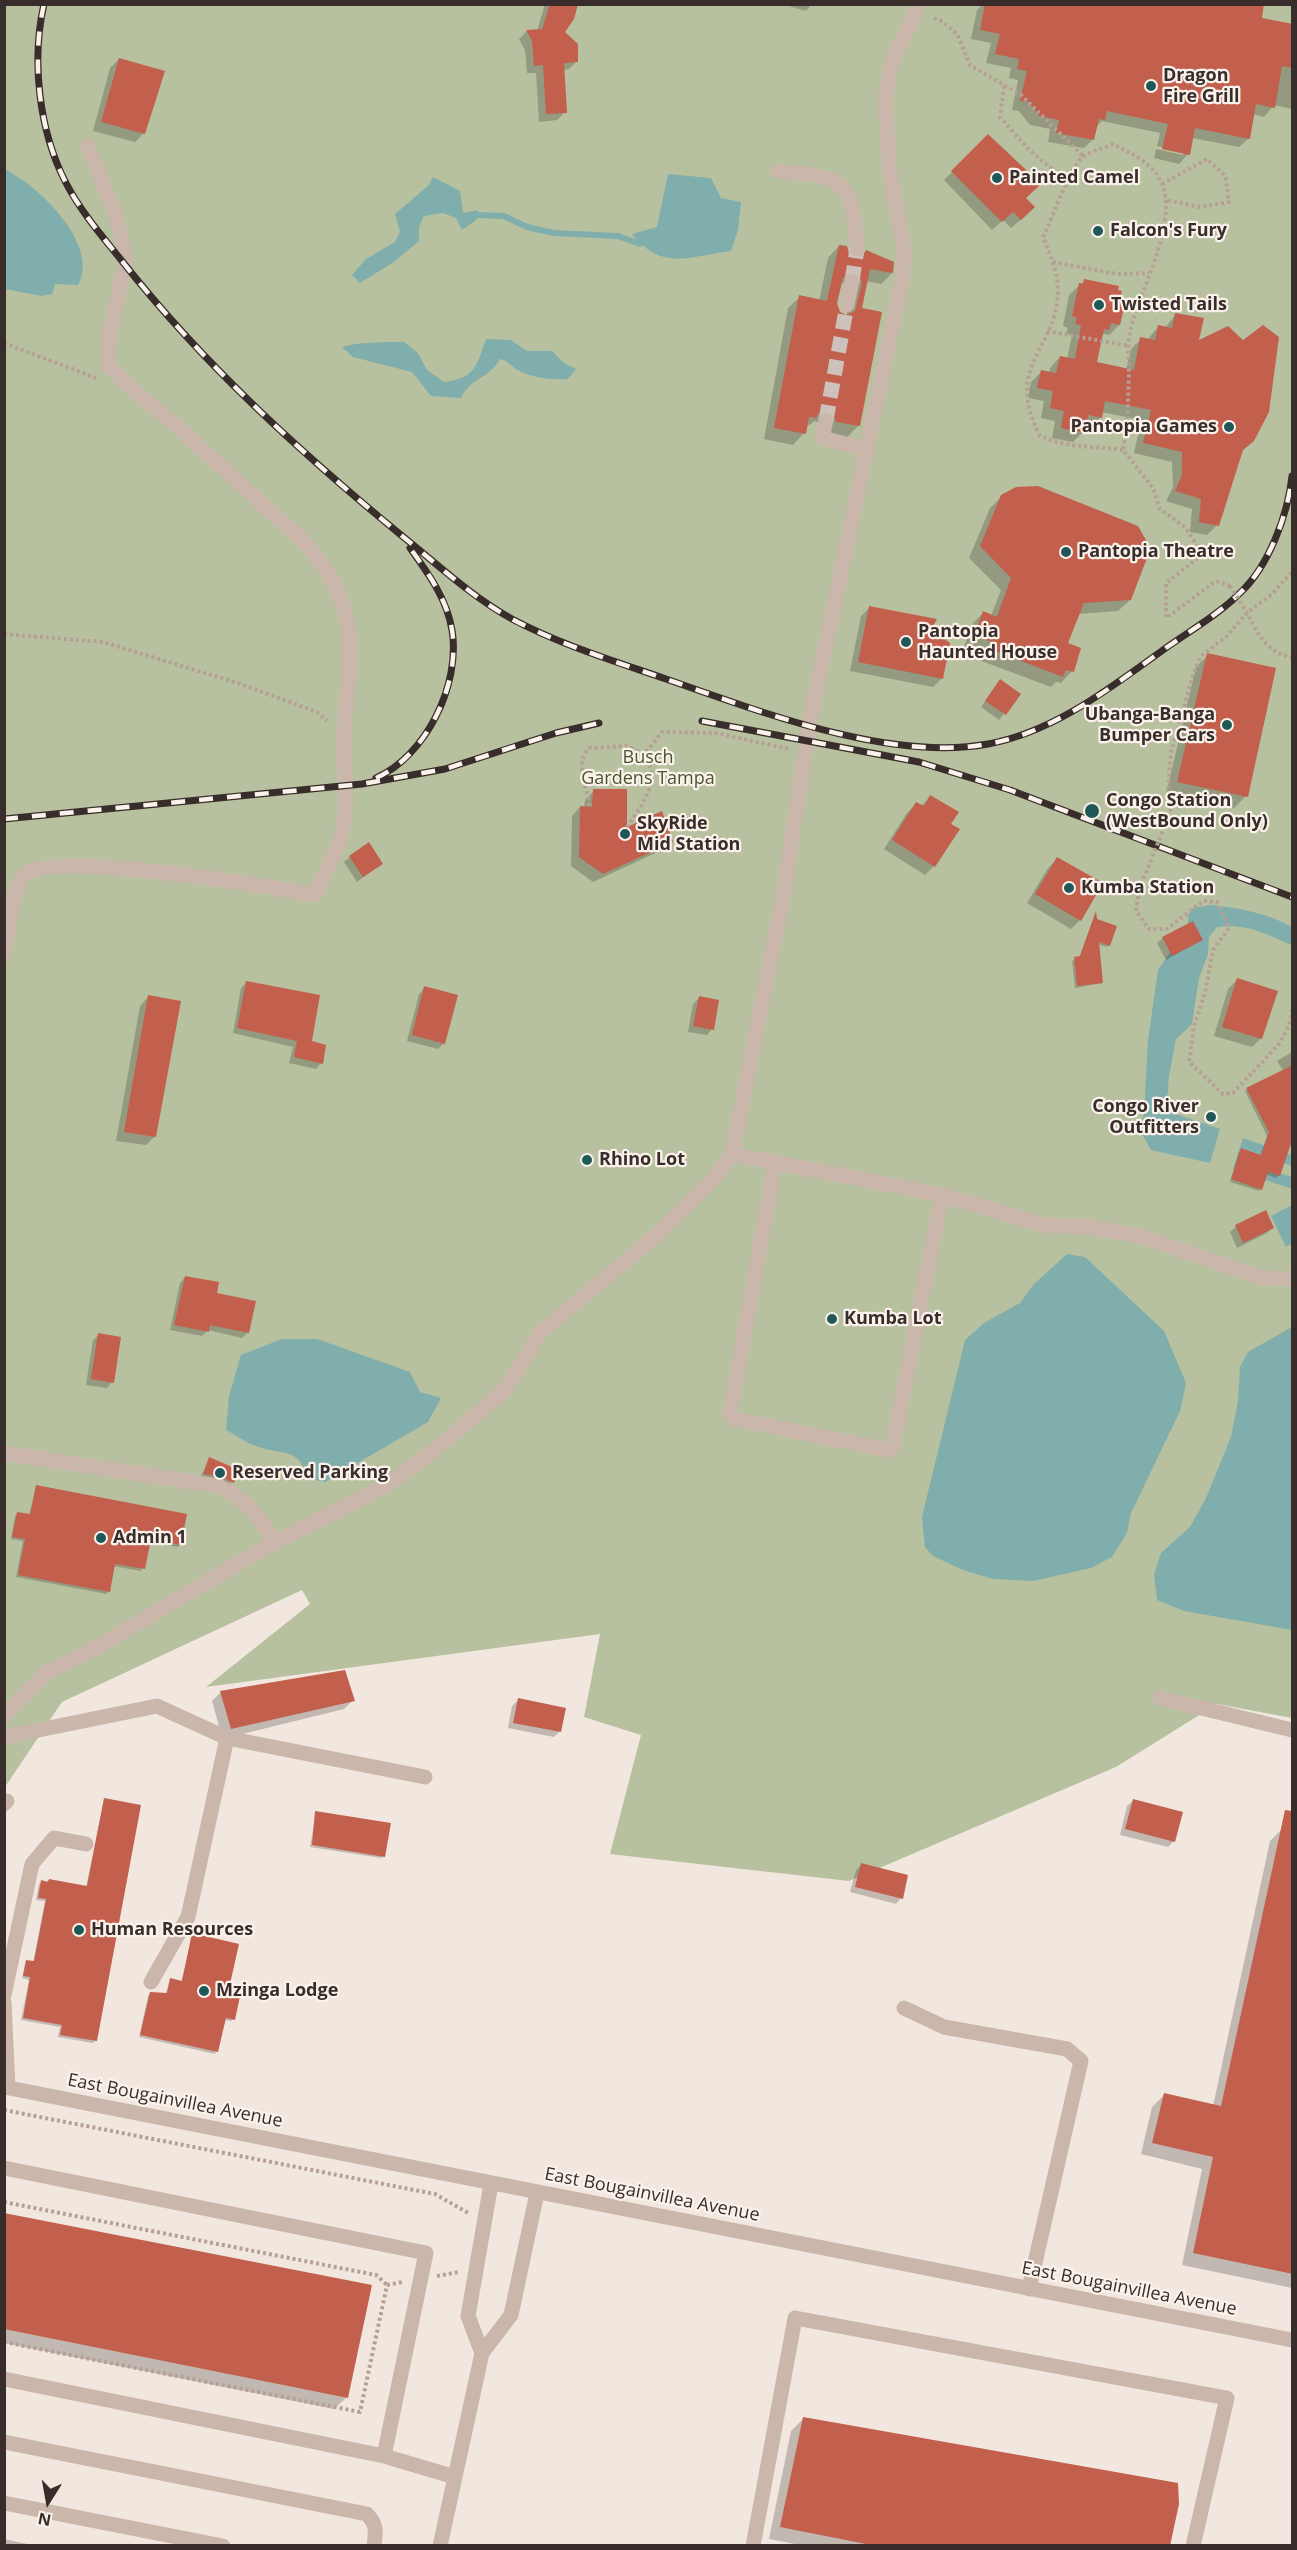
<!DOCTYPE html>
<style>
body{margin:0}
#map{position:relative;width:1297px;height:2550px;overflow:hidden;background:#f2e7df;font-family:"Open Sans",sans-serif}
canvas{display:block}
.frame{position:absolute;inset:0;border:6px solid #382d2a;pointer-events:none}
.north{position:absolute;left:18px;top:2472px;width:60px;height:60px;-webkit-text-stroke:4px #faf2eb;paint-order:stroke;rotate:191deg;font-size:16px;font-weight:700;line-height:24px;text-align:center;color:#382d2a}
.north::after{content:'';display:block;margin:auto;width:21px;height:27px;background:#382d2a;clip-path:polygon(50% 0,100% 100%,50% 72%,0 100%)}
</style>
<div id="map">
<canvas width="1297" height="2550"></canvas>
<div class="frame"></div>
<div class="north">N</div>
</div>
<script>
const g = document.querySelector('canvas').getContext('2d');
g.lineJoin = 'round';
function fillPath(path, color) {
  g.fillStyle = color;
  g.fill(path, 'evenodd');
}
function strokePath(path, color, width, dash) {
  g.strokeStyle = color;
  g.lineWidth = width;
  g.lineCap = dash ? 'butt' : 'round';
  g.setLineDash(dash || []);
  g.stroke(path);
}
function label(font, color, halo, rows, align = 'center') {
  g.font = font + ' "Open Sans",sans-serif';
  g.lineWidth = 4.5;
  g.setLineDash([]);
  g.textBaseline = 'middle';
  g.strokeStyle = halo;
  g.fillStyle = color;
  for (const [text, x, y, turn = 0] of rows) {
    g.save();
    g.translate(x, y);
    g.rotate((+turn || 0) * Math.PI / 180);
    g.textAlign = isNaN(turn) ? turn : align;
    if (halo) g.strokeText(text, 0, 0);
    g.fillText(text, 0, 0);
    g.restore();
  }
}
fillPath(new Path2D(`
 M5,5H1292V1718L1217,1704L1116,1767L849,1881L610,1854L641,1735L584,1717L600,1634L206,1687L310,1604L302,1590L62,1702L5,1787Z`), '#b8c19f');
fillPath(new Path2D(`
 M4,169C37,184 101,245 78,285L55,284L52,294L41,296L5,289Z
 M668,174L711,178L721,198L741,202L738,230L731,251C689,256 663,272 632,234L657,227Z
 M433,177L460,191L463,213L478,210L476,220L462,230L456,218L443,213L424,216L419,227V241L394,262L360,283L352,275L366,259L395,242L400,232L395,214L429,185Z
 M486,339L511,340L527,351H552L564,363L576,369L568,379C553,380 530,378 516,369C510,365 508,361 500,359C488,380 472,376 461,398L431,396L412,372L353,357L342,347C358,342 386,342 404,342L418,353L427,370L444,382C476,378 476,366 486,339Z
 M1211,905C1240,908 1267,913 1292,927V945C1264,934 1249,923 1217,927L1209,937L1208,954L1199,978L1192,1024L1176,1039L1169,1076L1167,1106L1173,1113L1220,1129L1210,1163L1151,1150L1140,1130L1144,1113L1148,1040L1158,970L1188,926V915L1193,908Z
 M1243,1138L1292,1155V1166L1242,1148L1258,1166L1292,1177V1189L1233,1169Z
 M1292,1205V1243L1286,1247L1271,1216Z
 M1067,1254L1085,1257L1164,1331L1186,1383L1180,1411L1131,1513L1127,1533L1112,1557L1091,1568L1033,1581L993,1579L963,1570L933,1556L925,1547L922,1517L965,1340L984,1323L1020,1303L1034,1284Z
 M1292,1327V1630L1184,1611L1157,1600L1154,1575L1161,1553L1190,1527L1206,1498L1231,1437L1238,1401L1240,1367L1248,1352Z
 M282,1339H317L410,1372L420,1392L441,1398L428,1422L325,1482L310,1479C295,1445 287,1457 256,1446C246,1443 236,1435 226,1430L229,1396L241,1355Z`), '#7faeac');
fillPath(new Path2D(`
 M545,4H576L563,32L577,61L569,69L563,70L565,112L557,120L539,122L536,73H527L525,50L519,39L527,31H537Z
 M781,4H812L806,11Z
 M983,4L1260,20L1292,26V109L1274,105L1264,117L1253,114L1249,138L1239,147L1192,138L1188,154L1179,164L1154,158L1156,149L1183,155V152L1157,146L1160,133L1102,121L1095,128L1093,139L1084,148L1048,142L1050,129L1030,125L1019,111L1012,110L1018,80L1009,78L1011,68L986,63L991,43L971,39L977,10Z
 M119,59L144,133L135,142L93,131L110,68Z
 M988,136L1024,198L1025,216L1011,228L1003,220L992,230L944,180Z
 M839,246L853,260L860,259L867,252L892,263V273L881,284L866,281L860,310L858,426L847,437L825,433L822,424L815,421L806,427L804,433L793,445L764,439L788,308L800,297L819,301L828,258ZM841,283L847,284L851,295L846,317L836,308Z
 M1085,280L1119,325L1109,335L1104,334L1100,337L1095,364L1126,370L1131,349L1141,339L1147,340L1158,327L1165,328L1176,314L1197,343L1253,440L1241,452L1217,525L1207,535L1190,532L1192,509L1166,501L1173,487L1172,462L1134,453L1141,420L1101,412L1100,418L1090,428L1084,426L1083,432L1073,442L1052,438L1055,421L1041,418L1044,401L1028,398L1031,382L1041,372L1049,373L1050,368L1060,357L1067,359L1072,335L1066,334L1068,328L1063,326L1069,295Z
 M1002,496L1130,600L1118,611L1078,614L1066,644L1072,671L1061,683L1056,682L1051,687L979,660L981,653L964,647L972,624L983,613L991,616L1001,590L969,558L990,508Z
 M870,607L929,630L942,678L933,687L850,671L861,616Z
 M1208,655L1246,796L1234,808L1166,794L1196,667Z
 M995,687L1019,695L999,720L981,707Z
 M594,791L625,829L671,842L662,850L593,882L571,866L572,816L580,807H584L585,800Z
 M930,797L934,866L925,875L884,849L907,813L916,804L921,806Z
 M350,857L381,864L357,882L344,862Z
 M1057,859L1080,920L1071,929L1027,903L1048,868Z
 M1095,914L1109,945L1107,947L1098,944L1102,983L1075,988L1072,961L1079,958Z
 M1163,938L1201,940L1166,960L1157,943Z
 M1237,980L1261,1038L1252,1047L1214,1036L1228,989Z
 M247,982L310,1042L321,1063L316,1069L289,1063L293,1047L233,1033L241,988Z
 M425,988L444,1043L438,1049L407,1041L419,994Z
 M148,997L155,1136L146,1145L116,1141L140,1006Z
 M699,998L712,1029L707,1035L688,1032L693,1004Z
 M1292,1052V1139L1279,1175L1276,1178L1266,1174L1259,1191L1230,1182L1239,1152L1242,1150L1260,1156L1267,1136L1245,1091L1283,1071L1277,1061Z
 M1265,1212L1272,1228L1267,1233L1237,1248L1230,1232L1236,1227Z
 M185,1277L215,1295L248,1332L242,1338L208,1330L202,1336L170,1330L180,1283Z
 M99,1335L112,1382L107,1388L86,1385L93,1340Z
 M210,1459L237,1470L230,1485L201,1476Z
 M37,1486L180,1544L178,1547L149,1542L141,1571L113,1566L107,1594L16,1577L23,1541L11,1539L15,1516L18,1513L29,1515Z
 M221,1692L353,1700L344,1709L226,1738L222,1737L212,1701Z
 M518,1700L560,1731L554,1737L508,1728L512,1706Z
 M104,1800L96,2040L93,2043L58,2037L60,2027L21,2020L29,1980L22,1978L25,1964L33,1963L45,1901L36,1900L39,1884L49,1880L86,1887Z
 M1133,1801L1174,1841L1168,1847L1120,1835L1127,1806Z
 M316,1812L384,1856L381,1858L310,1847Z
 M1282,1829L1292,1832V2288L1182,2265L1202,2169L1141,2154L1152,2107L1164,2095L1213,2106L1270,1841Z
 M861,1865L901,1898L896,1904L850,1892L856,1870Z
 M193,1935L228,1985L233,2019L231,2021L224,2020L215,2054L139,2037L148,1996L150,1993L165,1995L170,1980L181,1982Z
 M4,2214L346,2398L334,2409L4,2343Z
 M803,2419L1169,2546H805L769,2539L791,2431Z
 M4,2539L37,2546H4Z`), '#0003');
strokePath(new Path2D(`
 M477,215L504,216L527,227L554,233L618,236L640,244`), '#7faeac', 6);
fillPath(new Path2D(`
 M550,4H578L574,19L565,32L578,44V62L564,63L567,113L546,114L543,65L534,66L532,41L526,30L542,29Z
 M985,4H1264L1262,18L1293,24V68L1282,66L1275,108L1256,104L1250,139L1195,128L1190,155L1162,149L1168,124L1107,111L1105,120L1099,119L1094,140L1056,133L1059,120L1039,116L1029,102L1020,101L1027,71L1017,69L1019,59L995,54L1000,34L980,30Z
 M119,58L165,71L145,134L101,122Z
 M988,134L1041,184L1026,198L1035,207L1021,220L1013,212L1002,222L951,171Z
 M839,245L847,246L849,254L853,258L862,257L866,250L894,262L893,273L870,269L862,308L882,312L860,426L836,422L833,413L828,410L819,413L816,418L809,417L806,434L774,428L799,295L827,301ZM850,272L859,274L862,283L855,311L846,315L840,312L837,303L843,278Z
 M1084,279L1119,286L1118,290L1122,291L1120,302L1125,304L1120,325L1111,323L1109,330L1104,329L1097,362L1134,370L1140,337L1155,340L1158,325L1172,328L1175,313L1204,318L1199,340L1228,326L1243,340L1263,325L1279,337L1269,412L1254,441L1243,450L1219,526L1199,522L1201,499L1175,491L1182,475V452L1143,443L1151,410L1105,401L1102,418L1088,415L1085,433L1061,428L1064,411L1050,408L1053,391L1037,388L1041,370L1056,373L1060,356L1075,359L1081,325L1075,324L1077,318L1072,316L1079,283L1083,284Z
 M1038,486L1138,526L1146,540L1147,558L1131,600L1084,603L1068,643L1081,648L1074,672L1066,670L1063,677L990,649L992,642L974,636L983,611L997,617L1011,578L980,546L1001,495L1016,487Z
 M869,606L937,619L931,630L950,643L943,679L858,662Z
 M1207,653L1276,668L1248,797L1177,782Z
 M1000,679L1021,694L1006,715L985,701Z
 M593,789H627V827L662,811L673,842L603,874L579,857L580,806L592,807Z
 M930,795L959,812L951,824L960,829L935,867L892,840L916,802L924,806Z
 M369,842L383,864L363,877L349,856Z
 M1057,857L1103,883L1081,921L1035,894Z
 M1096,911L1097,919L1117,926L1110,946L1099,942L1103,983L1077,986L1074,957L1080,956Z
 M1193,921L1203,940L1172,956L1162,937Z
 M1237,978L1278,991L1262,1039L1222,1027Z
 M246,981L320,995L312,1041L326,1045L323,1064L294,1057L297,1041L237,1028Z
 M424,986L458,995L445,1044L412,1035Z
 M148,995L181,1001L156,1137L124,1132Z
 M699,996L719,1000L714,1030L693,1026Z
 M1293,1065V1138L1280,1176L1268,1172L1262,1190L1231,1179L1241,1148L1261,1155L1269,1132L1246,1088Z
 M1266,1210L1274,1228L1243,1243L1235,1225Z
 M185,1276L219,1282L217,1293L256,1301L249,1333L210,1325L209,1332L174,1325Z
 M98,1333L121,1337L114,1383L91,1379Z
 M209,1457L239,1470L234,1483L220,1476L203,1474Z
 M36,1485L187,1514L181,1545L151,1539L145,1569L115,1564L110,1592L18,1575L25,1539L12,1537L17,1512L30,1514Z
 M345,1670L355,1701L231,1729L220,1691Z
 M518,1698L566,1708L561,1732L513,1723Z
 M104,1798L141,1805L97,2041L60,2035L62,2025L23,2018L30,1977L23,1976L26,1960L34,1961L46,1899L38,1898L41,1880L48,1882L49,1879L87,1886Z
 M1133,1799L1183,1812L1175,1842L1125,1829Z
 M1285,1810L1293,1811V2274L1193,2253L1213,2157L1152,2143L1164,2093L1221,2106Z
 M315,1811L391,1823L385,1857L312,1845Z
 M861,1863L908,1875L903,1899L855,1887Z
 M192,1933L239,1944L230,1984L242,1987L235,2020L226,2018L218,2052L140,2035L150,1992L167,1993L170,1978L182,1981Z
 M4,2213L372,2285L348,2398L4,2329Z
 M803,2417L1178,2483L1179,2504L1170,2546H876L780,2527Z`), '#c25f4d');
strokePath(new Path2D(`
 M852,281L857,249
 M826,420L847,305`), '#cdc2bb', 15, [15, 8]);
strokePath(new Path2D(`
 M934,18L943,22L957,34L970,65L1021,95L1083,156
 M1004,86L1000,117L1030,151L1066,180
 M1162,184L1207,159L1225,175L1229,202L1200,207L1166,200
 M1053,262L1117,274L1149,273
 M1047,331L1129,346
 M4,343L96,378
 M1123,450C1093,446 1067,448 1040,436C1003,363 1057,352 1058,291C1058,272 1050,255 1043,237C1054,216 1067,171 1083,157C1090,151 1104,148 1113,144C1127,151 1140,157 1151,168C1191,205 1139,288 1130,332C1127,345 1129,360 1129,373C1128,399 1128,424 1123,450L1153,488L1160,509L1185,527L1203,554L1166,583V618L1216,581L1230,586
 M1243,606C1256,629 1264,653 1292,657
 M4,634L103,642L238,683L317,712L327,721
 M589,806C588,786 574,765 589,748L628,746L644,755
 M1166,823L1172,806L1168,790L1171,752L1193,675L1201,656L1226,637L1247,613L1272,594L1292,572
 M627,827C641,806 663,780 644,755L662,732L716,733L789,749
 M1139,890L1136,911L1149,929H1167L1203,901L1217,902L1229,928L1213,950L1205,993L1194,1026L1189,1062L1223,1094L1233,1093L1280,1043L1289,1025L1292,1010
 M4,2110L435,2194L470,2214
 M4,2202L376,2275L387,2285
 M437,2276L459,2272
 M387,2285L403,2282
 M4,2342L360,2412L387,2285`), '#b6a095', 4, [3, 3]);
strokePath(new Path2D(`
 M778,171C844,177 853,180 857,249
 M847,305L852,281
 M826,420L822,438L866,449
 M4,954C8,936 12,886 25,874C51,850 273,887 315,895C324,874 338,850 343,827C349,801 343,771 344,744C346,660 369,612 304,542L170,420L136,393L108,365V341L125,265C124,222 101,185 88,146
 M732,1154L942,1195L1043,1225L1089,1227L1140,1236L1263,1278L1292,1279
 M775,1163L730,1413L735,1419L887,1450L893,1445L942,1195
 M4,1453L218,1486C246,1498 259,1517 275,1543
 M1160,1698L1292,1730
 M4,1716L46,1673L101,1645L266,1547L387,1485L431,1453L505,1390L540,1333L655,1236L712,1181L732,1154L783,897L809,725L903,275L904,249L890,174L885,100L892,62L919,4
 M4,1737L157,1706L227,1738L188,1917L151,1982
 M227,1738L425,1777
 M4,1804L7,1801
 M4,1995L32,1864L54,1838L86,1844
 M4,2002L8,2087
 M904,2008L944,2027L1067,2049L1081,2061L1029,2289
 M4,2087L1292,2340
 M4,2168L426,2253L384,2456L4,2379
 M482,2353L468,2316L491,2184
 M4,2442L367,2514C377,2525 376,2531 374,2546
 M384,2456L455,2477
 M4,2503L223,2546
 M440,2546L482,2353L511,2315L537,2193
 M753,2546L795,2318L1227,2398L1193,2546`), '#cab6ab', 15);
const rail = new Path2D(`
 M44,4C31,61 39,131 66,183C81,212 102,236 122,261C203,364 300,452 401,535C437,564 472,597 512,619C561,645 614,661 666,679C759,711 889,762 988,744C1054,732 1110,688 1163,650C1188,632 1218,615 1240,593C1269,566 1288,514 1292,476
 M702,721L919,762L1010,790L1292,897
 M376,778C426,756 461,684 452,630C447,599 428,573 410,548
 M4,819L362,784L445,769L556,733L599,723`);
strokePath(rail, '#382d2a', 7);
strokePath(rail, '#faf2eb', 4.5, [14]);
strokePath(new Path2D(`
 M1230,586L1243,606
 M1139,890L1166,823`), '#b6a095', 4, [3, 3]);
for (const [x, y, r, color] of [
 [1151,86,6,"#205857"],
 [997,178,6,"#205857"],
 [1098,231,6,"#205857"],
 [1099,305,6,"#205857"],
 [1229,427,6,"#205857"],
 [1066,552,6,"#205857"],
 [906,642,6,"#205857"],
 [1227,725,6,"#205857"],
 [1092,811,8,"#205857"],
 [625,834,6,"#205857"],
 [1069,888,6,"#205857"],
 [1211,1117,6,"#205857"],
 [587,1160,6,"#205857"],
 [832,1319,6,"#205857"],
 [220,1473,6,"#205857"],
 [101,1538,6,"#205857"],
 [79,1930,6,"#205857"],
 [204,1991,6,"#205857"]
]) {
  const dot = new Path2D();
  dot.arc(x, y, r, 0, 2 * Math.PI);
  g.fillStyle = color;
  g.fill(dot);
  strokePath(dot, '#faf2eb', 2);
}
label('bold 18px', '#382d2a', '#faf2eb', [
 ["Dragon",1163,76],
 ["Fire Grill",1163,97],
 ["Painted Camel",1009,178],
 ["Falcon's Fury",1110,231],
 ["Twisted Tails",1111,305],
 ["Pantopia Games",1217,427,"right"],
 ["Pantopia Theatre",1078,552],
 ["Pantopia",918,632],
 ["Haunted House",918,653],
 ["Ubanga-Banga",1215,715,"right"],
 ["Bumper Cars",1215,736,"right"],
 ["Congo Station",1106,801],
 ["(WestBound Only)",1106,822],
 ["SkyRide",637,824],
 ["Mid Station",637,845],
 ["Kumba Station",1081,888],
 ["Congo River",1199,1107,"right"],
 ["Outfitters",1199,1128,"right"],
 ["Rhino Lot",599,1160],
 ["Kumba Lot",844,1319],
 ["Reserved Parking",232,1473],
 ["Admin 1",113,1538],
 ["Human Resources",91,1930],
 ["Mzinga Lodge",216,1991]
], 'left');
label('18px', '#4a552e', '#faf2eb', [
 ["Busch",648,758],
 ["Gardens Tampa",648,779]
]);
label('18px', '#382d2a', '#faf2eb', [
 ["East Bougainvillea Avenue",175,2101,11],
 ["East Bougainvillea Avenue",652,2195,11],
 ["East Bougainvillea Avenue",1129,2289,11]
]);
</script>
